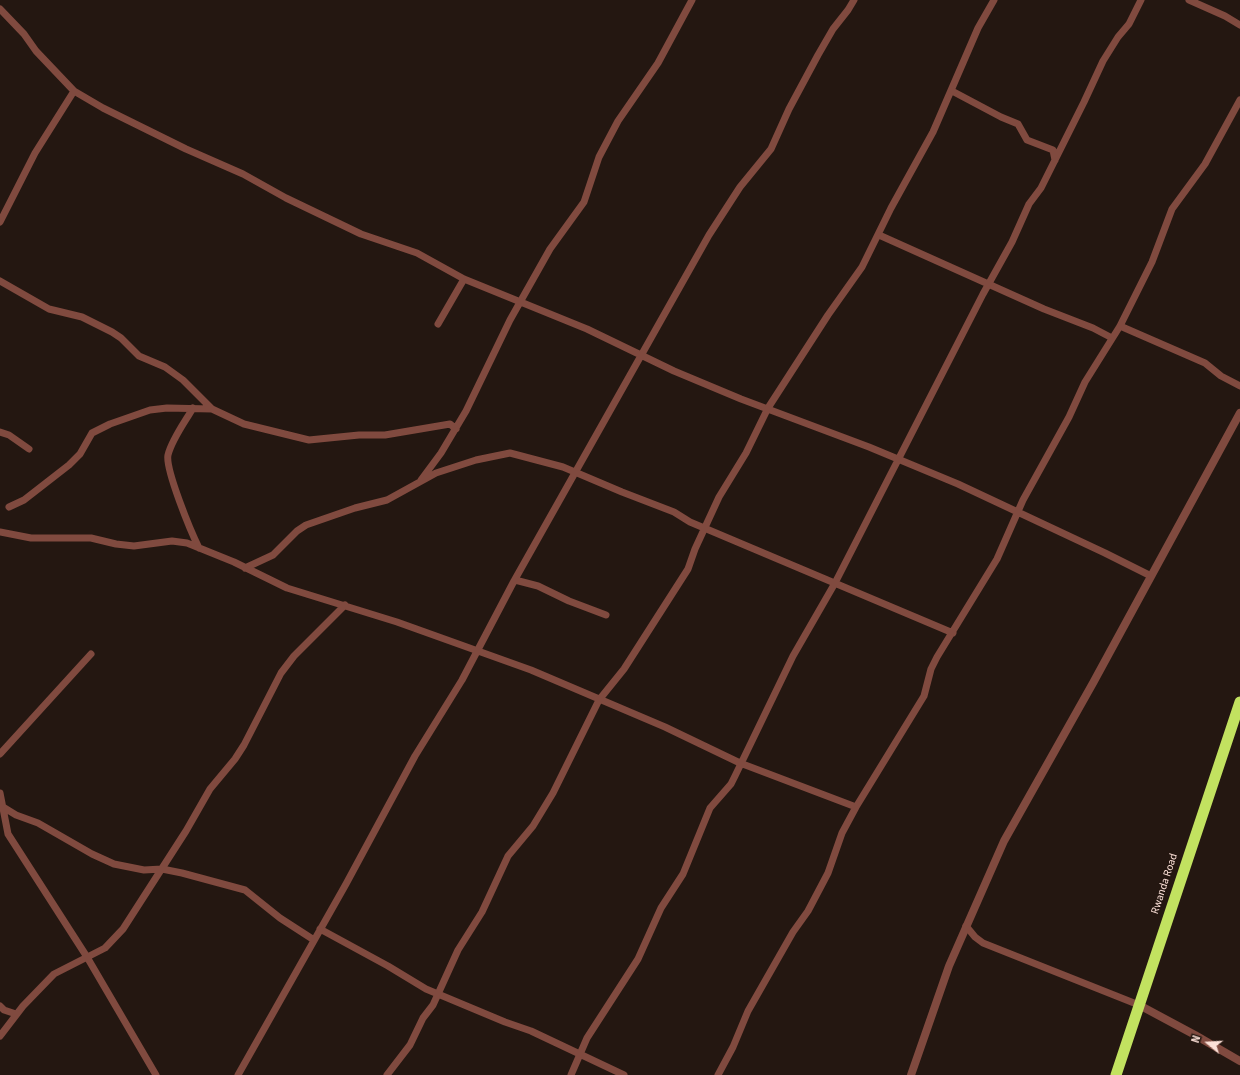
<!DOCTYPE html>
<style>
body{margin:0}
#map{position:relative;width:1240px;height:1075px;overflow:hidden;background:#241711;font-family:"Source Sans 3",sans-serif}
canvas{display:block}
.north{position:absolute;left:1188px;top:1023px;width:40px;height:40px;-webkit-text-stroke:3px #241711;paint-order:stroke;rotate:288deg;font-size:11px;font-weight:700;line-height:16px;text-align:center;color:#fce0d7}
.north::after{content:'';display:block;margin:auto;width:14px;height:18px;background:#fce0d7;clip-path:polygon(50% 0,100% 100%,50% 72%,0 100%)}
</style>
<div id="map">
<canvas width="1240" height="1075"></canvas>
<div class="north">N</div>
</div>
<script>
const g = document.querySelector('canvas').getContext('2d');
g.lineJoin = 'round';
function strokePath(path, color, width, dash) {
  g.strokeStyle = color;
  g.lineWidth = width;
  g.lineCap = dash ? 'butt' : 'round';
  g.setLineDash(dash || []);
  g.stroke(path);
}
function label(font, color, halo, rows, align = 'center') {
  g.font = font + ' "Source Sans 3",sans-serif';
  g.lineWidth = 3;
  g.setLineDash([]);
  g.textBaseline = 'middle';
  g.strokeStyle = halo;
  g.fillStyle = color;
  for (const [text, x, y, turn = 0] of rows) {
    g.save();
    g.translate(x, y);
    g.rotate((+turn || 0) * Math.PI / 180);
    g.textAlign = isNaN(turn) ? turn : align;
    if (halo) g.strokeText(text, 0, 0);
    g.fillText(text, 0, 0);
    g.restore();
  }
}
strokePath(new Path2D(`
 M1189,0L1225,16L1240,25
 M0,9L24,34L36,51L74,91L103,108L186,149L243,174L286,198L361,234L417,253L464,279L587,329L674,371L741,399L869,447L958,484L1105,553L1151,576
 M952,91L1001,117L1018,124L1027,140L1053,150L1055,160
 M0,222L35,153L74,91
 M879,235L1044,309L1093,328L1112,338
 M0,281L49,309L82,317L112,332L121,338L139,356L165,367L183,380L212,409
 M438,324L464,279
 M1120,326L1205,363L1221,376L1240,386
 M193,408C185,422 172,439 168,455C165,469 191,532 199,548
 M0,432L9,435L29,449
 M421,480L441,453L466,411L510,320L550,249L584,202L599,157L618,121L658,63L692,0
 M9,507L24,500L69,465L80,454L92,433L110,424L150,410L167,408L212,409L244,424L309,440L359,435H385L450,424L456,429
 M0,532L31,538H91L116,544L134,546L172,541L187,543L234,562L287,588L397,622L531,670L665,727L740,763L856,807
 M245,568L273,555L297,531L306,525L355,508L387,500L436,473L476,460L510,453L563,467L622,492L674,512L690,522L953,633
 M515,580L538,586L569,601L606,615
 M0,754L91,654
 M0,793L8,834L87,957L156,1075
 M3,807L16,815L38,823L92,854L114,864L144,870L162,869L182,873L245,890L280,918L314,940
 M966,926L975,937L983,943L1139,1005
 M320,929L388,966L426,989L505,1022L531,1031L624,1075
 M0,1006L4,1010L16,1014
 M0,1036L23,1006L54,974L105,948L123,929L186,831L210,789L235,759L244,745L281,673L294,656L345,605
 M238,1075L346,884L415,756L462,680L514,581L709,235L740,187L771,149L789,109L818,55L833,29L848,10L854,0
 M387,1075L410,1045L423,1018L433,1005L458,950L482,912L508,856L533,826L553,793L599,700L624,669L688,569L695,549L719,497L746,453L768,408L828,315L862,267L891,208L933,132L978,28L994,0
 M571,1075L587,1038L638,959L661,908L683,874L710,808L731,784L735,776L793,656L835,583L983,294L1012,242L1029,204L1041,188L1084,102L1103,61L1118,37L1129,24L1141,0
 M718,1075L733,1047L748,1011L793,932L808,911L828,873L842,833L856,807L924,696L931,669L937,657L997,559L1023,500L1069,417L1085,382L1120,326L1152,262L1172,209L1205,164L1240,100`), '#804a3f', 7);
strokePath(new Path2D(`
 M1139,1005L1195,1035L1240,1061
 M911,1075L949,966L1004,841L1093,683L1240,413`), '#804a3f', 8);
strokePath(new Path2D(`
 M1116,1075L1240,702`), '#c2e260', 11);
label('11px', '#fce0d7', '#241711', [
 ["Rwanda Road",1165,884,-72]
]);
</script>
